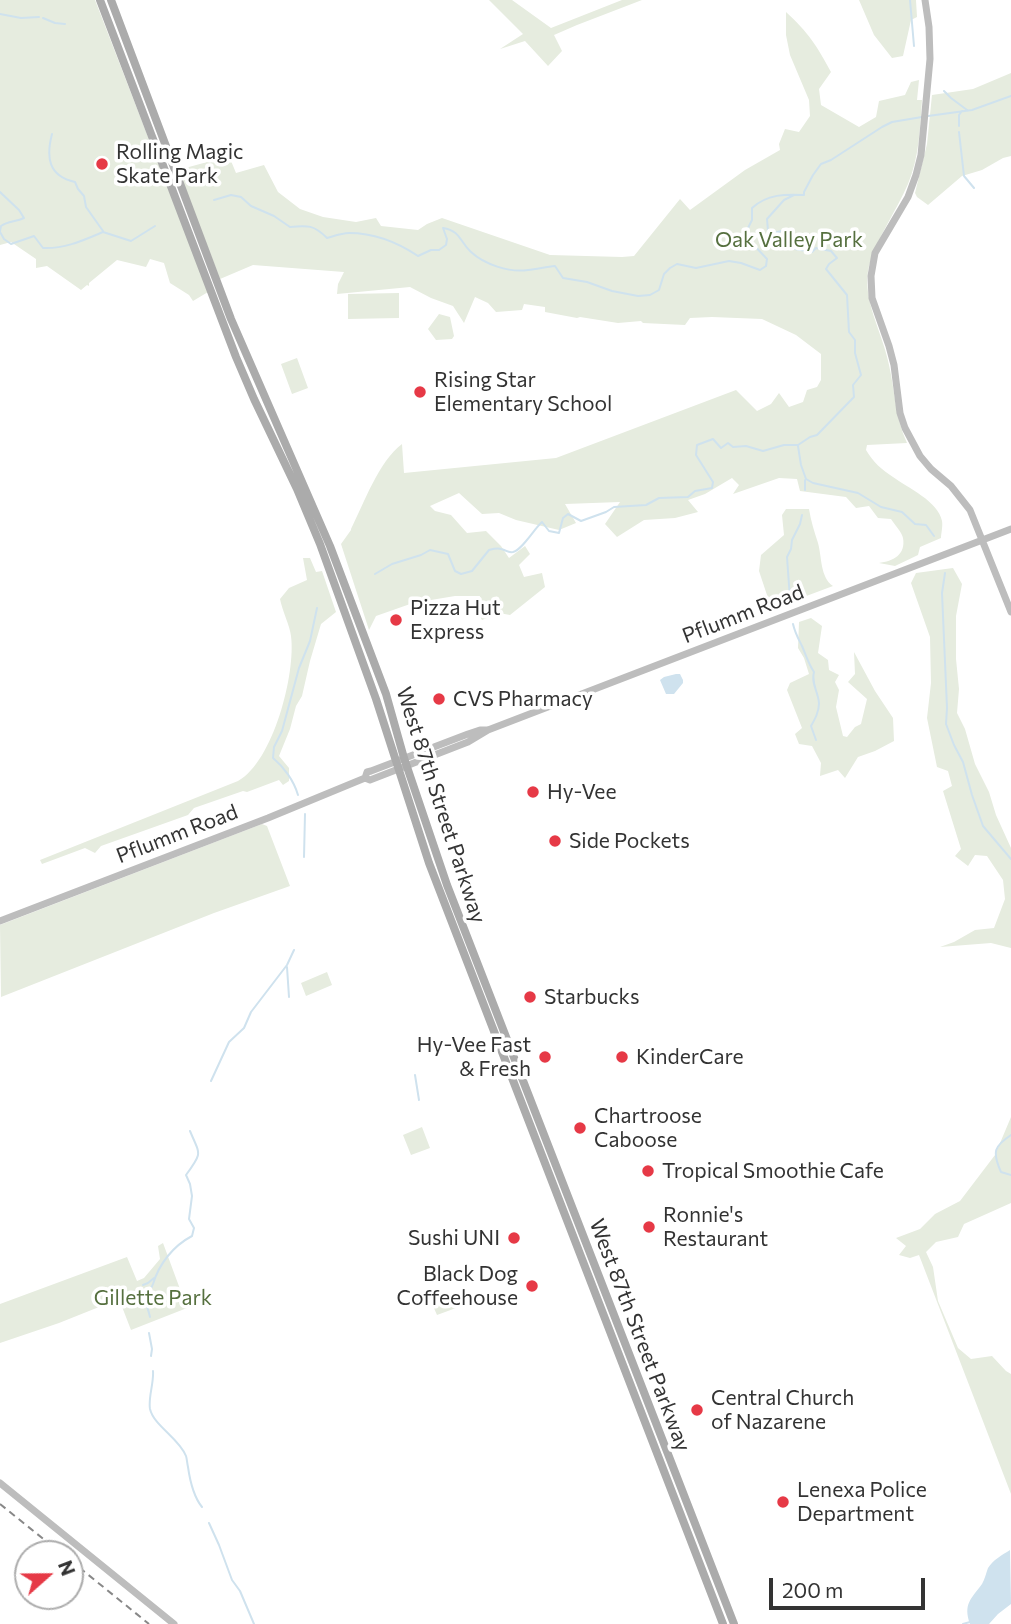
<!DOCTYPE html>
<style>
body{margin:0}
#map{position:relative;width:1011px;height:1624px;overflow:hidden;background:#fff;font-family:Commissioner,sans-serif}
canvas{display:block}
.north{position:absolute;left:14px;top:1540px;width:70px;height:70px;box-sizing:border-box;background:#fff;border:2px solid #adadad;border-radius:50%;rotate:69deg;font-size:19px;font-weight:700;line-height:28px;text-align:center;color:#333}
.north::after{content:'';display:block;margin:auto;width:24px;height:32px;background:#e63946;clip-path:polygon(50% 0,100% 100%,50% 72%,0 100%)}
.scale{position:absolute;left:769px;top:1578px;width:156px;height:32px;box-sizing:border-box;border:4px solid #333;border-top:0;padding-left:9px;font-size:21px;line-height:24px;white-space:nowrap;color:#333;-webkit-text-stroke:5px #fff;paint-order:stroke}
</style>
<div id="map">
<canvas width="1011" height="1624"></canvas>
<div class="north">N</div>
<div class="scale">200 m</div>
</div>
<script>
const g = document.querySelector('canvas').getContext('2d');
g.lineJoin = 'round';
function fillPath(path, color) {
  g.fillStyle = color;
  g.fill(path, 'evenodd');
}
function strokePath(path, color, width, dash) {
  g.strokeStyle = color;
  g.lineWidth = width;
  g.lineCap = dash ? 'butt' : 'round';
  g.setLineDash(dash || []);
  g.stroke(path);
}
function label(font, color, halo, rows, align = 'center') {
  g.font = font + ' Commissioner,sans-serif';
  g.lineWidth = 7;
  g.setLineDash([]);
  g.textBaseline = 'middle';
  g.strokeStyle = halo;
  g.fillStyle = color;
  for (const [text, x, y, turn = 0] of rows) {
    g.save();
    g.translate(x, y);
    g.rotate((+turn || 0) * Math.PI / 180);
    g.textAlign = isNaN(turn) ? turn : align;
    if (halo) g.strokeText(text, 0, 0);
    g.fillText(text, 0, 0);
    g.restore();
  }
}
fillPath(new Path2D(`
 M0,0H95L208,292L193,301L189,295L170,283L164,263L150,259L146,267L117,260L89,283V286L87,285L81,290L47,266L36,268V259L11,242L0,245Z
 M489,0H512L551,28L622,0H642L577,25L554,35L562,51L548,66L525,41L500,49L523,34Z
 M859,0H916L917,17L911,20L903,56L892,58L874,35Z
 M786,12C808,32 817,46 831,72L819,89L821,105L859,127L876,117L879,101L905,95L911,82L919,80L917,100H922C920,129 919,158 908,184C896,212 877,237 869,266C861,299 883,333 889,365C895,391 895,417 907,443L867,445L866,450C873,462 882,470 893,477C908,488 938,501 942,521C943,526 941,534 941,538L920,547L918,555L895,566L879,563C893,561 906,555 903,538C902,532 894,524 891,519L878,518L869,506L856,508L846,497L800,491L797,479L779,478L733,494L739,485L732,478L705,494L688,500L698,512L675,518L644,520L617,537L605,524L620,502L565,504L576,523L559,530L516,520L499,513L482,514L459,493L430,506L435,511L451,515L467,533L486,531L501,546L509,558L525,546L530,554L519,565L524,577L542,573L545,587L510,615L499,613L482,620L476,610L480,596H455L413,603L376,616L369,630L341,544L351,530V529C364,503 379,461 402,444L404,473L556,458L736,390L757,411L771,404L779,393L789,407L803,402L807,390L817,387L821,380V354L796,335L762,319L712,317L690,318L685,325L643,323L641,321L618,323L580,317L577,318L545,312V307L524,304L522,310L496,312L488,303L475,297L464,323L453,306L431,298L410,287L337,294L338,284L344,272L253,265L220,279L178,170L229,156L236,173L264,165L278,192L300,209L323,217L356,222L376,218L381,226L418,230L427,224L442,218L550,255L622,257L634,256L680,199L690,210L745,170L780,150L779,144L785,129L799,132L810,116L809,100L790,55L786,35Z
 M1011,73V156L1003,158L982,170L962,176L928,205L917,197L915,193L927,144L932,95L973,89Z
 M399,293V318L348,319V294Z
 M439,314L450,317L454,336L452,339L436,340L428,329Z
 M297,358L308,388L292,394L281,364Z
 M786,509H809C811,521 814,531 818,543C822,557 820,577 833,586L801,598L770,604L759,571L761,555L784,535L782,515Z
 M303,558H310L316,572L322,571L336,612L321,624L310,661L302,696L296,706L290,729L279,756L289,768V781L283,785L279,780L247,792L243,791L194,808L188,815L101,846L95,853L85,848L42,864L40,860L238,781C273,762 296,674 291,636C290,626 282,610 280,599L289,588L307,580Z
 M953,568L962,584L956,616V659L959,689L957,713L965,729L975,764L989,792L996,815L1011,848V948L991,943L940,947L954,942L975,930L994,928L1005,899L1003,880L987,856L975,855L968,866L955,856L961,849L943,791L952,786L948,771L937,767L927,718L931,683L930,637L911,583L916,573Z
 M811,618L822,626L818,653L828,660L829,670L839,675L835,682L839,690L836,707L843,736L847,737L855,727L861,724L867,699L848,682L855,674L854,652L875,691L893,718L894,741L875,751L858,757L845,778L838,770L820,776L821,763L812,746L799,744L795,734L802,728L787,690L790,683L809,674L804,658L798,648L799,622Z
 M262,824L267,826L290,886L214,913L1,997L0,925Z
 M327,972L332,985L306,996L301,983Z
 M1011,1117V1203L964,1224L958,1237L936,1242L926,1252L933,1267L938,1301L958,1348L971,1359L992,1356L1006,1371L1011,1374V1494L919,1255L910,1258L899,1255L906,1246L896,1238L920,1229L935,1214L960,1201L995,1155Z
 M422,1127L430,1148L411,1155L403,1135Z
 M163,1243L187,1308L131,1330L119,1299L59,1323L0,1343V1304L127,1257L137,1281L144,1278L160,1259L158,1246Z
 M452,1298L456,1308L437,1315L433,1306Z`), '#e6ecdf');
fillPath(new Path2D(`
 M676,674H680L683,680V683L674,694H666L660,680L664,677Z
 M1010,1550L1011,1604L998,1614L989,1624H970C963,1604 971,1599 982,1584C985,1579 986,1573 988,1568C993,1560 1002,1555 1010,1550Z`), '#cfe2ee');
strokePath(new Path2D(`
 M910,0L914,46
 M0,14L21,18L39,17
 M43,18L55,23L65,24
 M944,91L951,98L967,110
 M928,116L972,110L1011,96
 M959,126V115L962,111
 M959,132L964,176L974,188
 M52,134C46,157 48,176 75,182L78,189L84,196L86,207L103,231
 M0,192L19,210L24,218C16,222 8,221 1,226L0,231
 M214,200L231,195L241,197L251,206L274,216L290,227C308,225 314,225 327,238C334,236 342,233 349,233C375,233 397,242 418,256L431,250H439L446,245L447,239L443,228C461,231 459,241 471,252C484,264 509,273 528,270C537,269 546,267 555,266L563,278L587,282L612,291L638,296L650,295L659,290L664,274L670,268L677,264L696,268L729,261L741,263L760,270L766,266L767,259L750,241L748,228L752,220V208C767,194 786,194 804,195V192L813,175L821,164L831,160L882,127L892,122L922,117
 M0,232L4,239L11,244L34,236L43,248C65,249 84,240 103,232L131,241L155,226
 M798,446L801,465L806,479L813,483L858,493L881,507L902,512L915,524L926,525L934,536
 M805,490V480
 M945,573L942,593L947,708L946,724L954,745L963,762L972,795L983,826L1011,859
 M375,574L392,564L421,555L430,550L448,554L455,571L461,574L472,571L489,550C493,549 498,548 501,549C507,550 507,553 513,552C522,550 534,529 542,522L549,531L559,533L563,518L568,514L581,521L606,512L614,507L646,505L659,498L688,497L695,491L712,488L713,482L696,455L697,445L713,439L721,448L728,443L733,447L746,446L763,451L784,445H798L810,437L817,435L854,397L853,385L861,375L855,353V340L849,332L847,295L826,269L829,264L837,258L831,251L816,248L812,252L795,249L793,236L785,230L774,233L768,231L767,219L784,200L794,195
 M789,606L790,599L787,557L791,549L792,540L800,524L802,515
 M793,624C795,633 798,638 802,646C806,655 808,663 814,672C811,684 818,691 819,703C819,712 815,719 811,726L816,740
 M298,795C294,781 284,767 273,758L274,747L282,731L299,668L310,641L317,608
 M304,857L305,814
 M287,967L289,997
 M415,1075L419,1100
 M211,1081L229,1042L244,1028L251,1012L287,965L294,950
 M1011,1135C994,1146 992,1152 1001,1172L1011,1175
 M143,1285L148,1283L154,1278
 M150,1317C149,1312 146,1305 146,1300C147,1295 151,1289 153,1284C159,1264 173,1246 192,1236L194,1228L189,1219L192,1196L190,1184L186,1175C203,1152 200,1155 190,1131
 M149,1333L152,1349L151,1356
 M153,1371C154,1383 148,1398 150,1409C154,1426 179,1438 186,1456C187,1459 187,1463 188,1467C190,1481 193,1496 202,1507
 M209,1523L219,1545L232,1580L240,1591L254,1624
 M963,1624L970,1622`), '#cfe2ee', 2);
strokePath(new Path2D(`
 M925,0L929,27L930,59L921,155L916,175L908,197L875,253L871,276L872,298L889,346L894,365L900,413L905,428L920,456L931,469L951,486L970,510L1011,612
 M365,778L367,772L371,771L468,734L480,730H487
 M0,921L268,818L365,778L370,780L468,742L488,730L1011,529
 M0,1483L174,1624`), '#bdbdbd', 7);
strokePath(new Path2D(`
 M100,0L236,357L254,399L297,489L320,544L376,699L429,863L723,1624
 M111,0L231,319L330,546L386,694L404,758L447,885L734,1624`), '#ababab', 8);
strokePath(new Path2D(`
 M0,1504L62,1554
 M70,1560L149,1624`), '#888', 2, [7, 5]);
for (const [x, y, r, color] of [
 [102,164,7,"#e63946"],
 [420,392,7,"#e63946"],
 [396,620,7,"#e63946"],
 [439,699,7,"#e63946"],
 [533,792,7,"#e63946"],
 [555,841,7,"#e63946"],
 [530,997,7,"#e63946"],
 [545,1057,7,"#e63946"],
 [622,1057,7,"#e63946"],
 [580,1128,7,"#e63946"],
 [648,1171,7,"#e63946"],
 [649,1227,7,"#e63946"],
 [514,1238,7,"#e63946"],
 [532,1286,7,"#e63946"],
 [697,1410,7,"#e63946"],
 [783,1502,7,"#e63946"]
]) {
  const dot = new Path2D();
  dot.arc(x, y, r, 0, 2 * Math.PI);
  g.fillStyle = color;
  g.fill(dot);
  strokePath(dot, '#fff', 2.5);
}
label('21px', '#333', '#fff', [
 ["Rolling Magic",116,152],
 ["Skate Park",116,176],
 ["Rising Star",434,380],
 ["Elementary School",434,404],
 ["Pizza Hut",410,608],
 ["Express",410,632],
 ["CVS Pharmacy",453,699],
 ["Hy-Vee",547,792],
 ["Side Pockets",569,841],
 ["Starbucks",544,997],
 ["Hy-Vee Fast",531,1045,"right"],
 ["& Fresh",531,1069,"right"],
 ["KinderCare",636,1057],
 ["Chartroose",594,1116],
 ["Caboose",594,1140],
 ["Tropical Smoothie Cafe",662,1171],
 ["Ronnie's",663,1215],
 ["Restaurant",663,1239],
 ["Sushi UNI",500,1238,"right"],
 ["Black Dog",518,1274,"right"],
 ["Coffeehouse",518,1298,"right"],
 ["Central Church",711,1398],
 ["of Nazarene",711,1422],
 ["Lenexa Police",797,1490],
 ["Department",797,1514]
], 'left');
label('21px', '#56703f', '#fff', [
 ["Oak Valley Park",789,240],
 ["Gillette Park",153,1298]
]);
label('21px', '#333', '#fff', [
 ["Pflumm Road",743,614,-21],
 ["West 87th Street Parkway",441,805,72],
 ["Pflumm Road",177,834,-21],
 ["West 87th Street Parkway",640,1335,69]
]);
</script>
